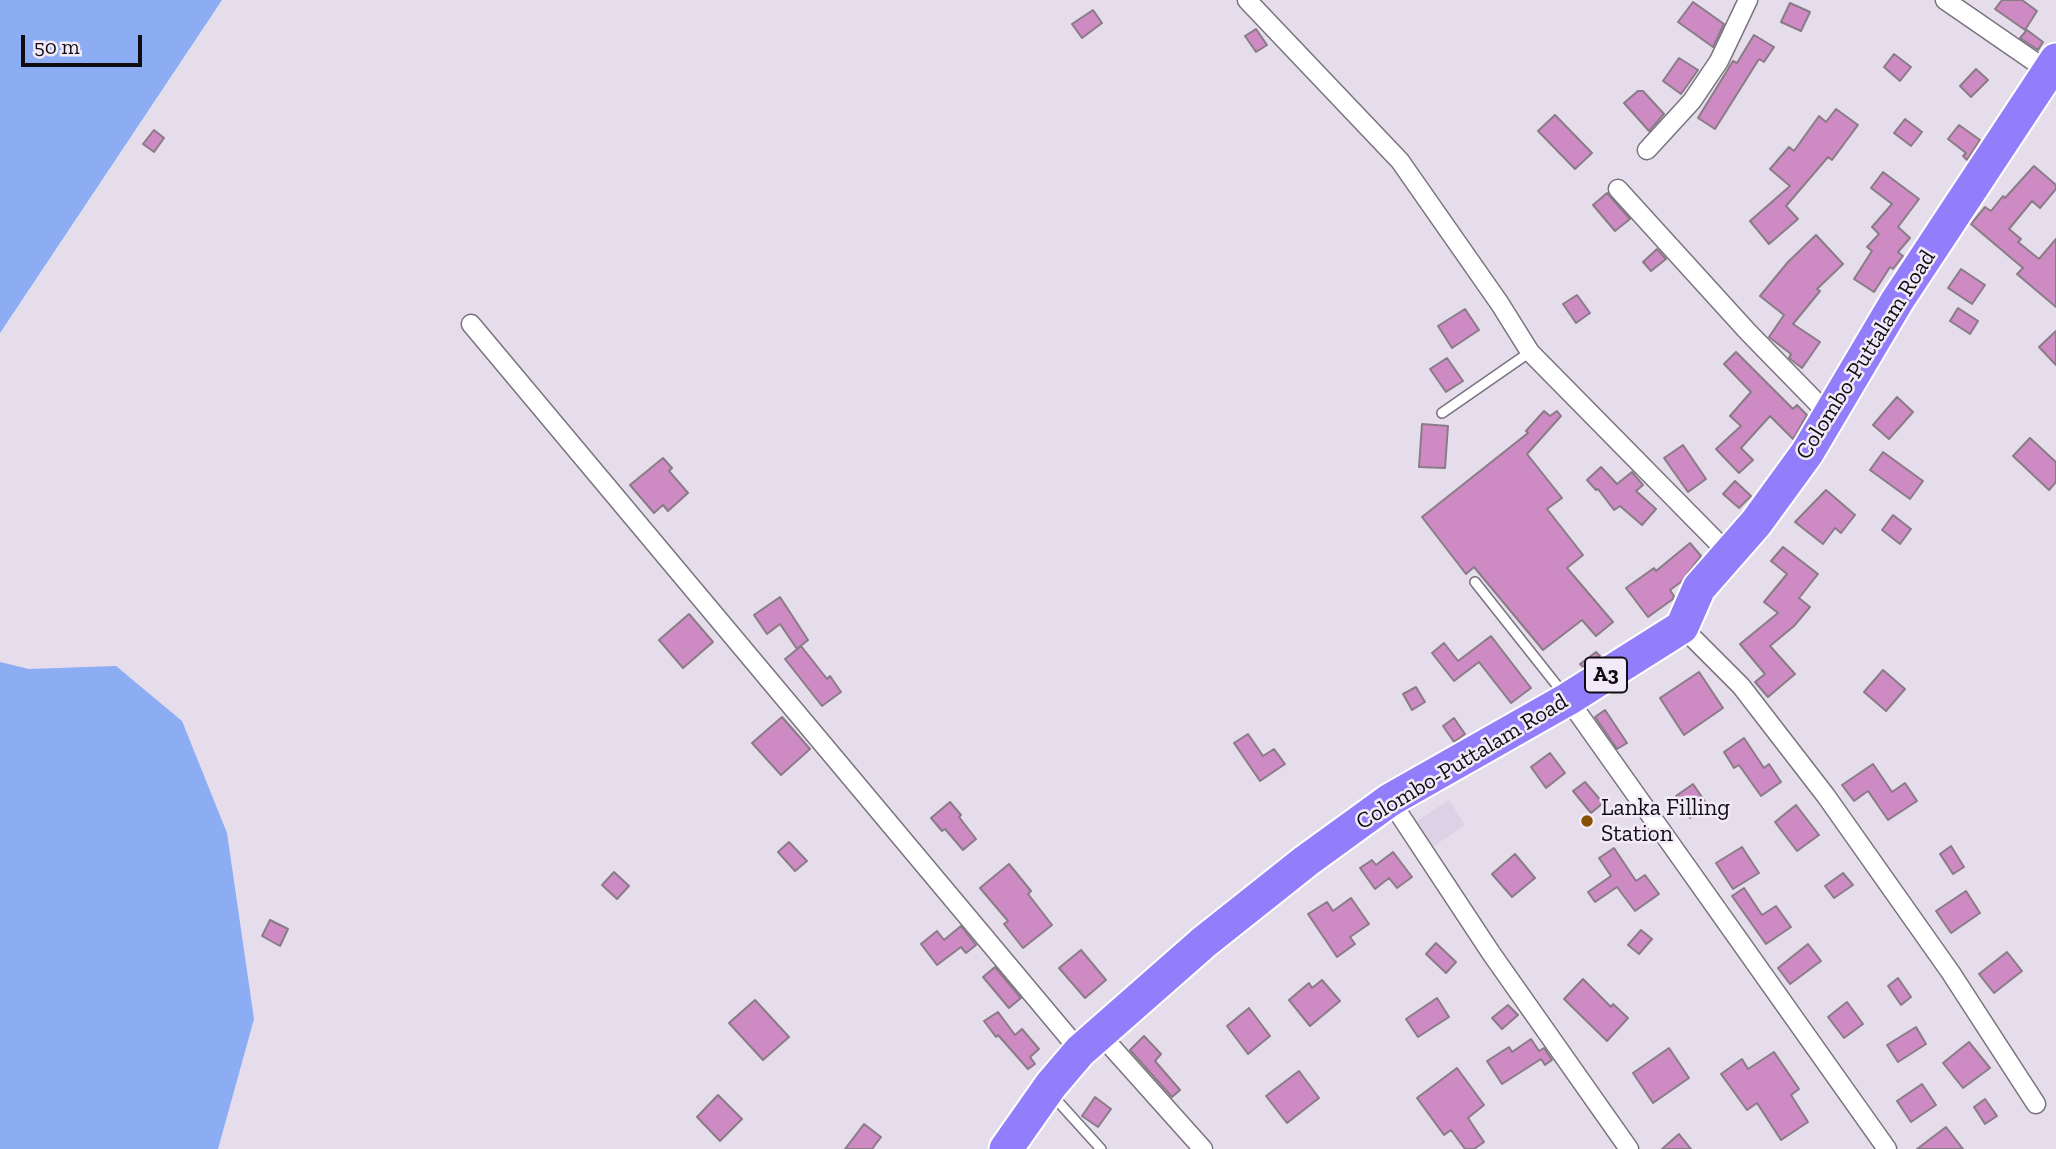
<!DOCTYPE html>
<style>
body{margin:0}
#map{position:relative;width:2056px;height:1149px;overflow:hidden;background:#e5ddeb;font-family:"Zilla Slab",serif}
canvas{display:block}
.scale{position:absolute;left:21px;top:35px;width:121px;height:32px;box-sizing:border-box;border:4px solid #100d12;border-top:0;padding-left:9px;font-size:21px;line-height:24px;white-space:nowrap;color:#100d12;-webkit-text-stroke:5px #f2eaf8;paint-order:stroke}
</style>
<div id="map">
<canvas width="2056" height="1149"></canvas>
<div class="scale">50 m</div>
</div>
<script>
const g = document.querySelector('canvas').getContext('2d');
g.lineJoin = 'round';
function fillPath(path, color) {
  g.fillStyle = color;
  g.fill(path, 'evenodd');
}
function strokePath(path, color, width, dash) {
  g.strokeStyle = color;
  g.lineWidth = width;
  g.lineCap = dash ? 'butt' : 'round';
  g.setLineDash(dash || []);
  g.stroke(path);
}
function label(font, color, halo, rows, align = 'center') {
  g.font = font + ' "Zilla Slab",serif';
  g.lineWidth = 5;
  g.setLineDash([]);
  g.textBaseline = 'middle';
  g.strokeStyle = halo;
  g.fillStyle = color;
  for (const [text, x, y, turn = 0] of rows) {
    g.save();
    g.translate(x, y);
    g.rotate((+turn || 0) * Math.PI / 180);
    g.textAlign = isNaN(turn) ? turn : align;
    if (halo) g.strokeText(text, 0, 0);
    g.fillText(text, 0, 0);
    g.restore();
  }
}
fillPath(new Path2D(`
 M1449,800L1465,825L1431,848L1414,823Z`), '#ddd1e6');
fillPath(new Path2D(`
 M0,0H222L0,333Z
 M0,662L29,669L116,666L182,721L227,833L254,1019L218,1149H0Z`), '#8cacf3');
const building = new Path2D(`
 M2002,0H2022L2037,11L2025,30L1995,9Z
 M1693,2L1724,24L1713,47L1678,22Z
 M1790,3L1810,12L1801,31L1781,22Z
 M1093,10L1102,23L1082,38L1072,24Z
 M1256,29L1267,45L1256,52L1245,36Z
 M2027,30L2043,42L2038,50L2020,38Z
 M1754,35L1774,47L1764,62L1759,59L1715,129L1698,118L1733,61L1737,63Z
 M1894,54L1911,67L1900,81L1884,67Z
 M1679,58L1698,70L1681,94L1663,81Z
 M1976,69L1988,80L1971,97L1960,86Z
 M1638,91H1643L1664,114L1649,131L1624,103Z
 M1836,109L1858,125L1832,160L1828,157L1786,206L1798,219L1769,244L1750,221L1790,186L1770,169L1789,147L1794,151L1819,116L1826,122Z
 M1555,115L1592,153L1575,169L1538,131Z
 M1905,119L1922,132L1911,146L1894,133Z
 M1959,125L1980,140L1967,160L1963,156L1966,153L1948,139Z
 M154,130L164,138L154,152L143,144Z
 M2034,166L2056,185V189L2040,208L2032,201L2009,229L2021,239L2018,242L2039,259L2056,239V307L2017,274L2023,268L1971,224L1985,207L1991,211L2003,196L2005,198Z
 M1883,172L1919,199L1898,227L1910,238L1898,252L1903,256L1893,269L1890,267L1874,292L1854,279L1872,251L1867,247L1879,234L1872,227L1892,204L1871,188Z
 M1607,193L1630,219L1615,231L1593,205Z
 M1816,235L1843,264L1817,289L1820,291L1793,324L1820,342L1802,368L1789,358L1791,354L1769,337L1784,315L1760,296L1788,262Z
 M1657,249L1666,259L1651,271L1643,262Z
 M1961,269L1985,285L1972,304L1948,288Z
 M1577,295L1590,313L1576,323L1563,304Z
 M1958,308L1978,321L1970,334L1950,321Z
 M1465,309L1479,330L1452,348L1438,326Z
 M2056,331V365L2039,347Z
 M1736,352L1793,409L1797,405L1807,415L1793,439L1770,416L1741,448L1753,460L1739,473L1716,449L1741,426L1730,416L1751,392L1724,364Z
 M1447,358L1463,381L1446,392L1430,369Z
 M1897,397L1913,412L1889,439L1873,425Z
 M1544,411L1550,416L1557,411L1561,416L1527,454L1562,498L1547,509L1583,555L1567,568L1613,622L1596,636L1582,620L1543,650L1474,567L1466,574L1422,517L1528,433L1526,431Z
 M1422,424L1448,426L1445,468L1419,467Z
 M2030,438L2056,462V482L2049,490L2013,456Z
 M1683,445L1706,479L1688,492L1664,458Z
 M1883,452L1923,481L1910,499L1870,470Z
 M663,458L672,468L669,471L688,493L668,511L663,505L654,513L630,485Z
 M1601,467L1617,484L1632,472L1643,485L1636,491L1656,509L1642,525L1620,506L1614,510L1598,489L1596,490L1587,480Z
 M1735,481L1751,496L1739,508L1723,494Z
 M1826,490L1855,515L1841,533L1835,528L1823,544L1795,522Z
 M1893,515L1911,529L1900,544L1882,530Z
 M1690,543L1701,556L1681,582L1670,590L1674,596L1673,599L1648,617L1626,588L1654,568L1656,571Z
 M1783,547L1818,574L1799,598L1810,607L1794,626L1770,646L1795,674L1768,697L1755,682L1765,674L1740,644L1778,613L1764,602L1787,574L1771,561Z
 M780,597L808,640L797,649L780,624L767,634L754,615Z
 M689,614L713,642L683,668L659,640Z
 M1491,636L1531,688L1511,703L1479,662L1454,681L1432,653L1444,643L1458,661Z
 M801,646L827,679L830,676L841,692L822,706L785,659Z
 M1596,652L1600,656L1583,667L1580,664Z
 M1883,670L1905,689L1886,711L1864,692Z
 M1699,672L1723,708L1684,735L1660,698Z
 M1416,687L1425,702L1412,710L1403,694Z
 M1605,710L1627,743L1617,749L1595,717Z
 M782,717L810,749L781,775L752,743Z
 M1454,718L1465,734L1454,742L1443,726Z
 M1248,734L1263,756L1274,749L1285,764L1260,781L1234,743Z
 M1744,738L1764,768L1769,764L1781,782L1761,796L1739,765L1734,768L1724,752Z
 M1550,753L1565,773L1546,788L1531,767Z
 M1873,764L1892,792L1905,783L1917,801L1888,820L1868,791L1854,801L1842,785Z
 M1585,782L1603,803L1591,813L1573,791Z
 M1693,784L1708,806L1690,818L1676,796Z
 M950,802L961,815L959,817L976,839L963,850L945,829L942,831L931,818Z
 M1796,805L1819,835L1797,851L1775,822Z
 M789,842L807,861L795,871L778,852Z
 M1951,846L1964,867L1953,874L1940,854Z
 M1742,847L1759,873L1733,889L1716,863Z
 M1614,848L1636,881L1645,875L1659,894L1635,911L1617,887L1595,902L1588,892L1611,876L1599,858Z
 M1393,852L1412,877L1397,888L1389,878L1375,889L1360,868L1372,860L1376,865Z
 M1515,854L1535,878L1512,897L1492,874Z
 M1009,864L1031,891L1028,894L1052,925L1023,948L1004,924L1008,921L980,888Z
 M614,872L629,886L617,899L602,885Z
 M1843,873L1853,885L1834,898L1825,886Z
 M1744,888L1762,915L1776,906L1791,927L1766,944L1732,896Z
 M1966,891L1980,913L1951,933L1936,911Z
 M1351,898L1369,924L1350,937L1355,944L1337,957L1308,914L1327,902L1333,911Z
 M270,920L288,929L280,946L262,936Z
 M961,926L976,945L966,953L961,947L937,965L921,944L937,931L944,940Z
 M1641,930L1652,939L1639,954L1628,945Z
 M1436,943L1456,962L1446,973L1426,954Z
 M1808,944L1821,961L1790,984L1778,968Z
 M1081,950L1106,980L1085,998L1059,968Z
 M2007,952L2022,971L1994,993L1979,974Z
 M995,967L1021,998L1009,1008L983,977Z
 M1898,978L1911,997L1901,1005L1888,986Z
 M1583,979L1611,1007L1613,1004L1628,1018L1607,1041L1564,999Z
 M1322,980L1340,1001L1310,1026L1289,1000L1309,983L1312,988Z
 M1437,998L1449,1017L1418,1037L1406,1019Z
 M755,1000L789,1037L763,1060L729,1023Z
 M1847,1002L1863,1024L1844,1038L1828,1017Z
 M1508,1005L1518,1015L1502,1029L1492,1018Z
 M1249,1008L1270,1036L1248,1054L1227,1026Z
 M998,1012L1015,1035L1022,1029L1039,1049L1030,1057L1035,1064L1028,1069L998,1035L996,1037L984,1021Z
 M1916,1027L1926,1044L1898,1062L1887,1045Z
 M1144,1036L1161,1054L1155,1061L1180,1090L1172,1097L1130,1050Z
 M1531,1039L1539,1051L1544,1048L1552,1060L1545,1065L1541,1059L1502,1084L1487,1061L1509,1047L1512,1052Z
 M1969,1042L1990,1068L1963,1088L1943,1063Z
 M1669,1048L1689,1078L1653,1103L1633,1073Z
 M1774,1052L1799,1089L1791,1095L1808,1122L1781,1140L1757,1103L1747,1110L1721,1074L1742,1059L1748,1069Z
 M1457,1068L1484,1105L1468,1118L1484,1142L1474,1149H1465L1451,1130L1444,1135L1417,1098Z
 M1299,1071L1319,1098L1287,1123L1266,1096Z
 M1922,1084L1936,1105L1911,1122L1897,1101Z
 M718,1095L742,1119L720,1141L697,1117Z
 M1095,1097L1111,1109L1098,1127L1082,1116Z
 M1985,1099L1997,1116L1985,1124L1974,1107Z
 M864,1124L881,1137L872,1149H845Z
 M1946,1127L1963,1149H1917Z
 M1679,1134L1691,1149H1662Z`);
fillPath(building, '#ce8ac2');
strokePath(building, '#897c86', 2);
const lane = new Path2D(`
 M1442,413L1530,352
 M1475,582L1563,693
 M1053,1096L1101,1149`);
const street = new Path2D(`
 M1247,0L1400,161L1500,304L1530,352L1729,554
 M1945,0L2048,71
 M1647,150L1692,101L1719,61L1748,0
 M1618,189L1748,332L1829,415
 M471,324L1080,1051
 M1682,627L1741,686L1826,796L1951,973L2036,1104
 M1568,699L1887,1149
 M1390,800L1491,953L1629,1149
 M1100,1034L1203,1149`);
const highway = new Path2D(`
 M1006,1149L1051,1085L1080,1051L1204,942L1306,861L1390,800L1568,699L1682,627L1699,588L1756,523L1807,453L1897,301L2056,60`);
strokePath(lane, '#79737f', 12);
strokePath(street, '#79737f', 21);
strokePath(highway, '#fff', 37);
strokePath(lane, '#fff', 9);
strokePath(street, '#fff', 18);
strokePath(highway, '#927efb', 33);
for (const [x, y, r, color] of [
 [1587,821,7,"#894f05"]
]) {
  const dot = new Path2D();
  dot.arc(x, y, r, 0, 2 * Math.PI);
  g.fillStyle = color;
  g.fill(dot);
  strokePath(dot, '#f2eaf8', 2.5);
}
for (const [x, y, w] of [
 [1606,675,42]
]) {
  const box = new Path2D();
  box.roundRect(x - w / 2, y - 17.5, w, 35, 5);
  g.fillStyle = '#f2eaf8';
  g.fill(box);
  strokePath(box, '#100d12', 2);
}
label('bold 21px', '#100d12', null, [
 ["A3",1606,675]
]);
label('23px', '#100d12', '#f2eaf8', [
 ["Colombo-Puttalam Road",1866,355,-58],
 ["Colombo-Puttalam Road",1462,762,-31]
]);
label('23px', '#100d12', '#f2eaf8', [
 ["Lanka Filling",1601,808],
 ["Station",1601,834]
], 'left');
</script>
